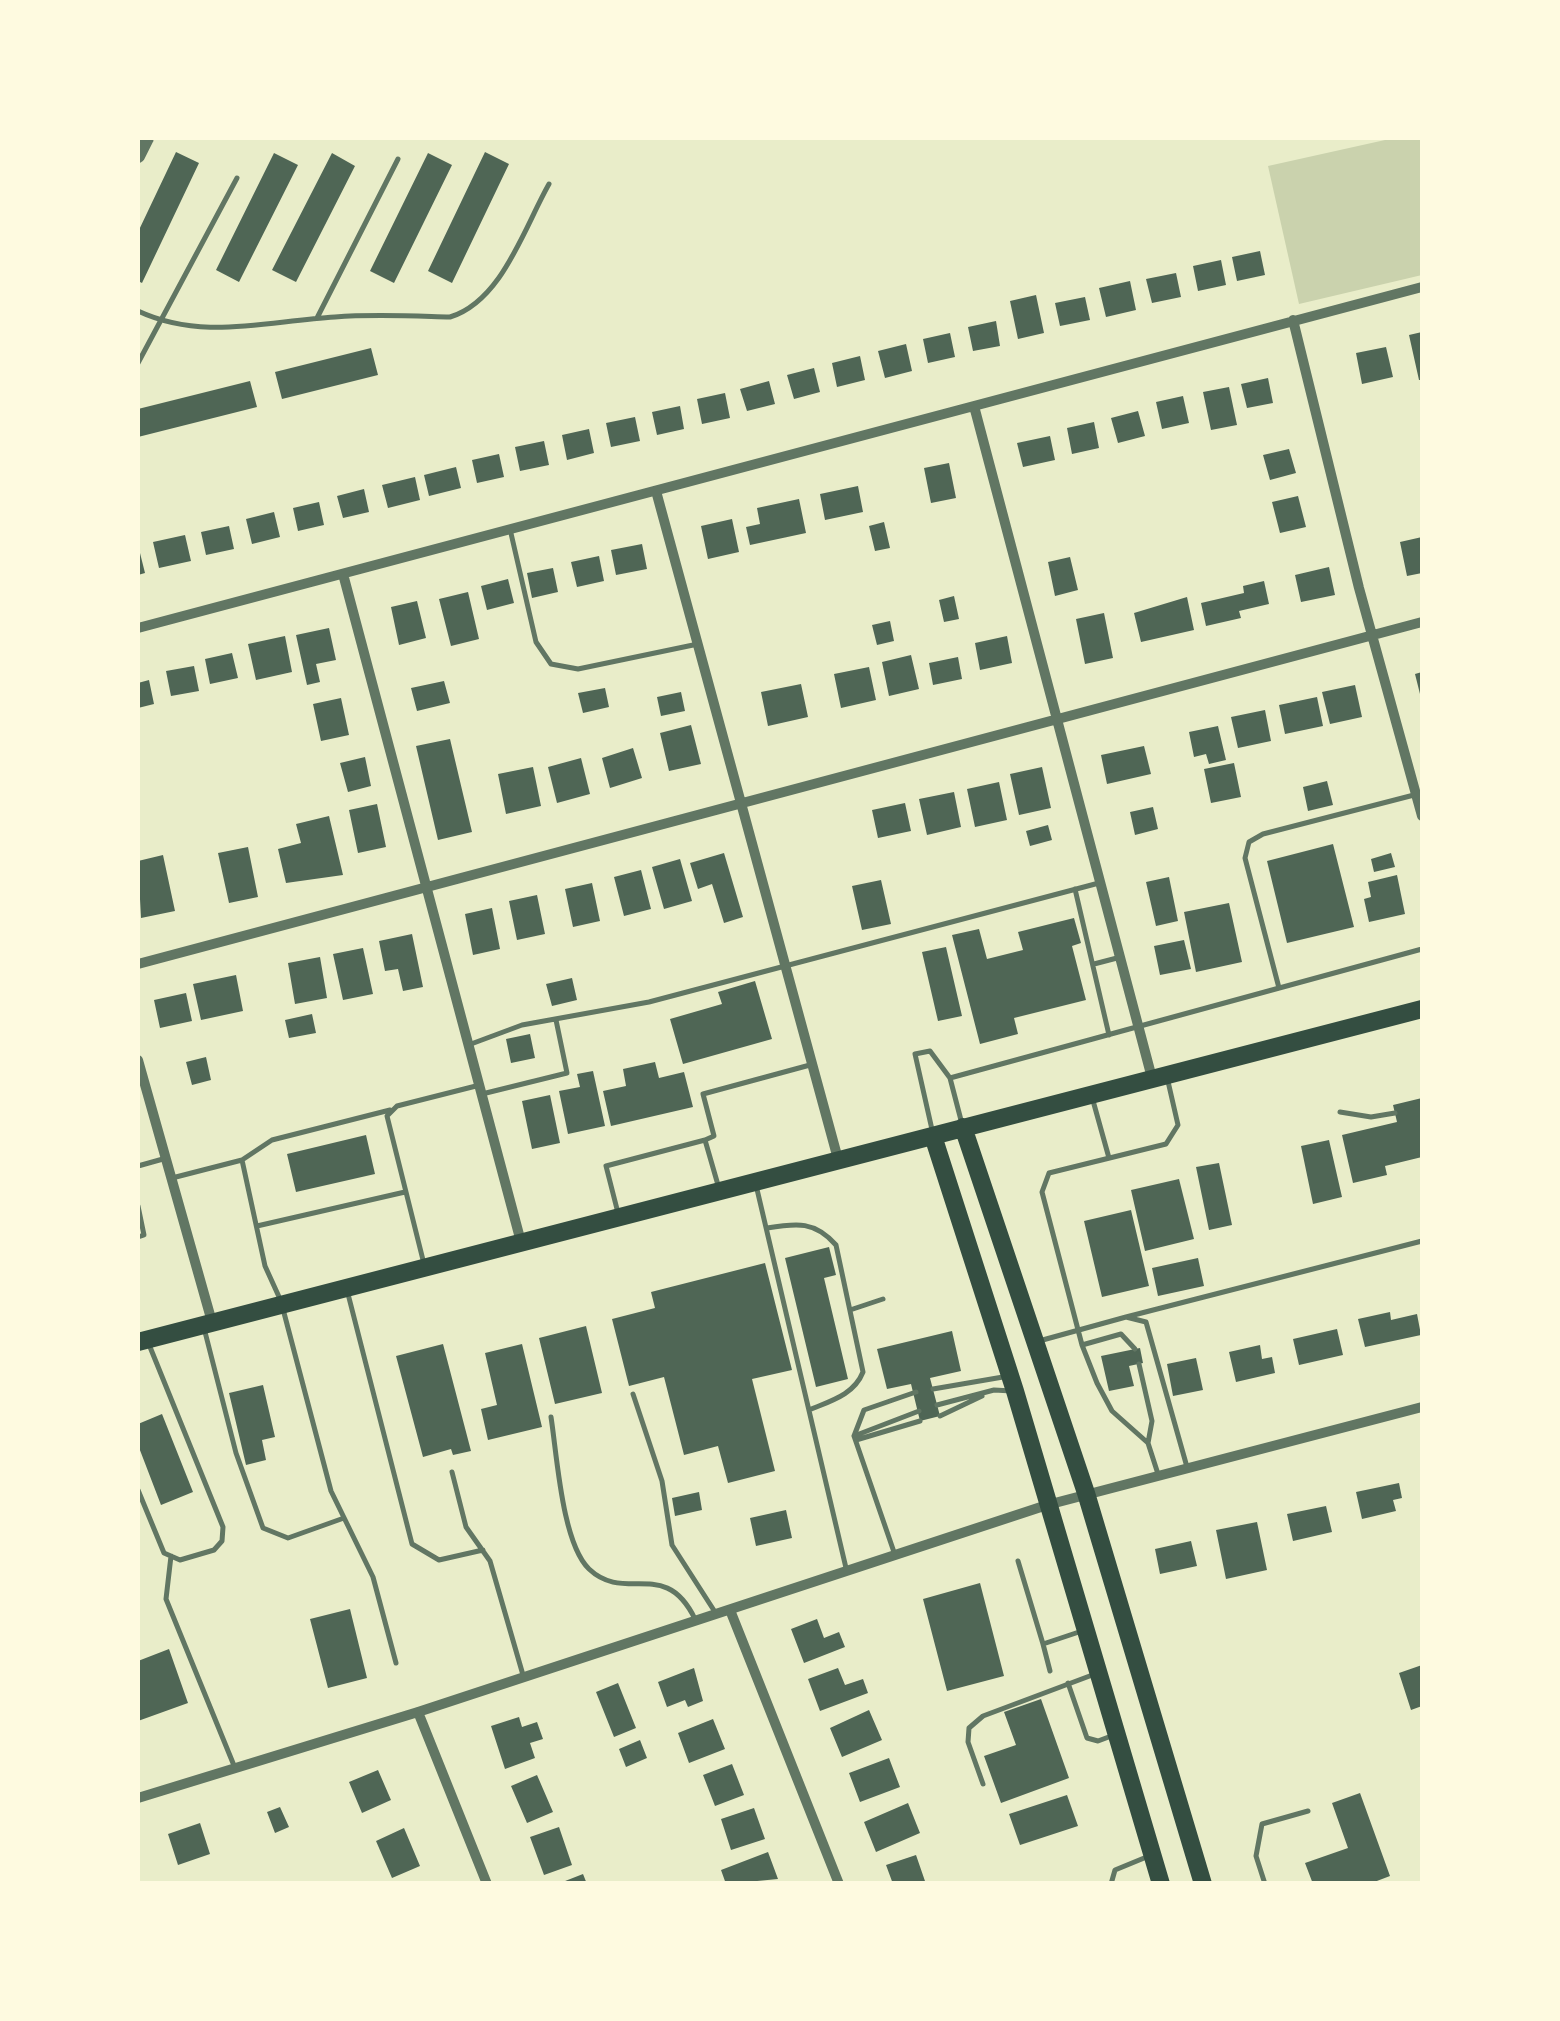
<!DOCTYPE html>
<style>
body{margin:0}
#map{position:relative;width:1560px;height:2021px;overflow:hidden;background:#e9edc9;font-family:"Fira Sans Condensed",sans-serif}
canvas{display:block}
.frame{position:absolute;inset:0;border:140px solid #fefae0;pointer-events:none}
</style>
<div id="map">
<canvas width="1560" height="2021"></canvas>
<div class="frame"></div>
</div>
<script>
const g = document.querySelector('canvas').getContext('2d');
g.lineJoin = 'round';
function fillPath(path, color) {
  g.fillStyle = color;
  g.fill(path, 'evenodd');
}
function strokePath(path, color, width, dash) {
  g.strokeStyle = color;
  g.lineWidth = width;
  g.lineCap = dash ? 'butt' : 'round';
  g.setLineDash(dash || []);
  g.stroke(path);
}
fillPath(new Path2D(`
 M1394,138H1422V275L1299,304L1268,166Z`), '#cad2ad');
fillPath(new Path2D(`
 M176,152L199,163L142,283L138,281V232Z
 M485,152L509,164L452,283L428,271Z
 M274,153L298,165L239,282L216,270Z
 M332,153L355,166L296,282L272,270Z
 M428,153L452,165L394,283L370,271Z
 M1260,251L1265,275L1237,281L1232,257Z
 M1221,260L1226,285L1198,291L1193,266Z
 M1176,273L1181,297L1152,303L1146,279Z
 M1130,281L1136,310L1106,317L1099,288Z
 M1036,295L1044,333L1018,339L1010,301Z
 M1085,297L1090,320L1060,326L1055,303Z
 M996,321L1000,346L973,351L968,327Z
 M1422,332V380H1419L1409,335Z
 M950,333L955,357L928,363L923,339Z
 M906,344L912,371L885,378L878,351Z
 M1386,347L1393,377L1362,384L1356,353Z
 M371,348L378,375L282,399L275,372Z
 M860,356L865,380L837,387L832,363Z
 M814,368L820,392L794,399L787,375Z
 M1268,378L1273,403L1247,408L1241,384Z
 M250,381L257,407L138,437V409Z
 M769,381L775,404L747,411L740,389Z
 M1229,387L1237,425L1211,430L1203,392Z
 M725,393L730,418L702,424L697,399Z
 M1183,396L1189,423L1162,429L1156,402Z
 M680,406L684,429L657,435L652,412Z
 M1138,411L1145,436L1118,443L1111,418Z
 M635,417L640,441L611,447L606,423Z
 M1094,422L1099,448L1072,454L1067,428Z
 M589,429L594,453L567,460L562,435Z
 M1050,436L1055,460L1023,467L1017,443Z
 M544,441L549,465L520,471L515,447Z
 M1289,449L1296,473L1270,480L1263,455Z
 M499,454L504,477L477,483L472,460Z
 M949,463L956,498L931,503L924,468Z
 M456,467L461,488L429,496L424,475Z
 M415,477L420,500L388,508L382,485Z
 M858,486L863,512L825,520L820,494Z
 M364,489L369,512L343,518L337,496Z
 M1298,496L1306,527L1280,533L1272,502Z
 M799,499L806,533L750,545L746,527L760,524L757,508Z
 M319,502L324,525L298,531L293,508Z
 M274,512L280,537L252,544L246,519Z
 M732,519L739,552L708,559L701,526Z
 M884,522L890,548L875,551L869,526Z
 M229,526L234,549L206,555L201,532Z
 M185,535L191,561L159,568L153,542Z
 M1422,537V573L1407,576L1400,542Z
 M642,544L647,569L616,575L611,550Z
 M138,545L145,573L138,575Z
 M599,556L604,581L577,587L571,562Z
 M1070,557L1078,590L1055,596L1048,562Z
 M1329,567L1335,595L1301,602L1295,575Z
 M553,568L558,592L532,598L527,573Z
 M508,579L514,603L487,610L481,586Z
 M1264,581L1269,604L1239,611L1241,618L1206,626L1201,603L1244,593L1243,586Z
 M468,592L479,639L451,646L439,599Z
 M954,596L959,619L944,622L939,600Z
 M1187,597L1194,630L1141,642L1134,613Z
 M417,601L426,638L399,645L391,607Z
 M1104,613L1113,658L1085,664L1076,619Z
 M890,621L894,641L877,645L872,625Z
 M329,628L336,660L316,664L320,682L307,685L296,635Z
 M285,636L292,672L256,680L248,644Z
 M1007,636L1012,663L980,670L975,643Z
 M232,653L238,678L210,684L205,659Z
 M911,655L919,689L889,696L882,662Z
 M958,657L962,679L933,685L929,663Z
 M194,666L199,691L171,696L166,671Z
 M869,667L876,700L841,708L834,674Z
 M1422,672V698H1421L1415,674Z
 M149,680L154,704L138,708V683Z
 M444,681L450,703L417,711L411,688Z
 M801,684L808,717L768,726L761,692Z
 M1355,685L1362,717L1330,724L1322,692Z
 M605,688L609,707L583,713L578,693Z
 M681,692L685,711L661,716L657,697Z
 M1317,697L1323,726L1285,734L1279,705Z
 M341,698L349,735L321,741L313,704Z
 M1265,710L1271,741L1238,748L1231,717Z
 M691,725L701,764L669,771L660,733Z
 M1218,726L1226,760L1209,764L1206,754L1194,757L1189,732Z
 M450,739L472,832L438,840L416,746Z
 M1144,746L1151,774L1107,784L1101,755Z
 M633,748L642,778L610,788L602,758Z
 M365,757L371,786L348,792L340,763Z
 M581,758L590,794L557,803L548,767Z
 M1234,763L1241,797L1211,803L1204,769Z
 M533,767L541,806L506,814L498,774Z
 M1042,767L1051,808L1019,815L1010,774Z
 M1327,781L1333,805L1308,811L1303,787Z
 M999,782L1007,820L975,827L967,789Z
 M954,792L961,827L927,835L919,799Z
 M905,803L911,831L878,838L872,810Z
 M377,804L386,847L358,853L349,810Z
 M1153,807L1158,829L1135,835L1130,812Z
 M329,816L343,875L286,883L278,849L301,843L296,824Z
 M1048,825L1052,840L1030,846L1026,831Z
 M1333,844L1354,927L1287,943L1267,861Z
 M248,847L258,897L229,903L218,853Z
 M724,853L743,917L724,923L712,884L698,889L690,863Z
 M1391,853L1395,867L1374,872L1371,859Z
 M163,855L175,911L141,918L138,861Z
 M680,859L692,901L664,909L652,867Z
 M641,870L651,909L624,916L614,877Z
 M1397,875L1405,914L1369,922L1364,899L1371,897L1368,882Z
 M1169,877L1178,921L1156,926L1146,882Z
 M881,880L891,924L862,930L852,886Z
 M592,883L600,921L573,927L565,889Z
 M537,895L545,934L517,940L509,901Z
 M1229,903L1242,962L1196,972L1184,912Z
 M492,908L500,949L473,955L465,914Z
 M1074,918L1081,943L1072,946L1086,1000L1014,1018L1018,1034L980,1044L952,935L979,929L987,959L1023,950L1018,932Z
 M412,934L423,987L403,991L398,969L385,971L379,941Z
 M1184,940L1191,969L1160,975L1154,946Z
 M946,947L962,1016L938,1021L922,952Z
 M363,948L373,994L343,1000L333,954Z
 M320,957L327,998L295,1004L288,963Z
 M236,975L243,1011L201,1020L193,984Z
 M572,978L577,1000L552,1006L546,984Z
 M755,981L772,1039L683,1064L670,1019L722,1004L718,992Z
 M186,993L192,1021L160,1028L154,1000Z
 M312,1014L316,1033L289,1038L285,1020Z
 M530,1034L535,1058L511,1063L506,1039Z
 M206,1057L211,1080L192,1085L186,1062Z
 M655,1062L659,1078L684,1072L693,1107L611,1126L603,1091L626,1086L623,1069Z
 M593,1071L605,1126L568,1134L559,1091L580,1087L577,1074Z
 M550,1095L560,1143L532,1149L522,1101Z
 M1422,1098V1157L1385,1166L1387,1175L1353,1183L1342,1135L1397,1122L1393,1105Z
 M366,1135L375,1174L296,1192L287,1154Z
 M1329,1140L1342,1197L1313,1204L1301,1146Z
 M1219,1163L1232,1225L1209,1230L1196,1167Z
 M1179,1179L1194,1239L1145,1251L1131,1190Z
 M1131,1210L1149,1286L1102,1297L1084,1221Z
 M829,1247L836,1275L824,1278L848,1379L816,1387L785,1258Z
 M1198,1258L1204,1286L1158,1296L1152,1268Z
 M765,1263L792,1370L752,1379L775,1471L728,1483L718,1446L684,1455L664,1377L629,1386L612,1319L655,1308L651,1292Z
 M1390,1312L1391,1320L1417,1314L1421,1335L1365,1347L1358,1319Z
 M586,1326L602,1393L555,1404L539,1338Z
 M1337,1329L1343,1355L1299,1365L1293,1339Z
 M952,1331L961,1371L930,1378L940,1416L920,1421L911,1384L887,1389L877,1349Z
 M443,1344L471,1451L453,1455L451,1449L423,1457L396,1356Z
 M522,1344L542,1427L488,1440L481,1409L497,1405L485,1353Z
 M1260,1345L1262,1359L1272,1357L1275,1373L1236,1382L1229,1352Z
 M1140,1348L1143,1363L1129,1366L1134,1386L1109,1391L1101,1356Z
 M1196,1358L1203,1390L1173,1396L1167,1364Z
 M263,1385L275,1437L262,1440L266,1460L246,1465L229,1393Z
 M162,1414L193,1492L161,1505L138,1445V1424Z
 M1399,1483L1402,1498L1393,1500L1396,1511L1362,1519L1356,1492Z
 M699,1492L702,1510L675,1516L672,1498Z
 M1326,1506L1332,1532L1293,1541L1287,1514Z
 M786,1510L792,1538L756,1546L750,1518Z
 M1257,1522L1267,1570L1226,1579L1216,1530Z
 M1191,1541L1197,1566L1160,1574L1155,1549Z
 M980,1583L1004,1676L947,1691L923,1599Z
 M350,1609L367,1678L328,1688L310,1619Z
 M817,1619L824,1638L839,1632L845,1647L804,1663L791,1629Z
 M169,1649L188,1703L138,1721V1661Z
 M1422,1665V1706L1411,1710L1399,1673Z
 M694,1668L703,1701L688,1707L685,1700L667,1707L658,1682Z
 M838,1668L845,1685L863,1679L868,1693L820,1711L808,1679Z
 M618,1683L636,1728L614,1737L596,1692Z
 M1041,1699L1069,1778L1001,1803L984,1756L1016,1745L1004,1712Z
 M869,1710L882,1740L842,1757L830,1728Z
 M519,1717L522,1727L537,1722L543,1739L530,1743L535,1758L505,1769L491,1726Z
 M713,1719L725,1749L689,1763L678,1733Z
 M640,1740L647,1758L626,1767L619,1749Z
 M889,1758L900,1787L860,1802L849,1773Z
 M732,1764L744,1795L715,1806L703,1775Z
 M378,1770L391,1800L362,1813L349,1782Z
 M537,1775L553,1812L527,1823L511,1786Z
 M1360,1793L1390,1876L1369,1884H1313L1305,1863L1348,1848L1332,1803Z
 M1067,1795L1078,1826L1020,1845L1009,1814Z
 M908,1803L920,1833L876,1852L864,1822Z
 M280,1807L289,1827L275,1833L267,1812Z
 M754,1808L765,1839L731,1850L721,1819Z
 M200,1823L210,1854L178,1865L168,1834Z
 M559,1827L572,1865L544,1875L530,1837Z
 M404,1828L420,1866L392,1878L376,1841Z
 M768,1852L778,1879L726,1884L721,1870Z
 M916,1855L926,1884H893L886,1865Z
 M583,1874L587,1884H560V1883Z`), '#4f6655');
strokePath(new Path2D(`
 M138,311C202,341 266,321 335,317C373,314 412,316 450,317C502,301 524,228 549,184
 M317,318L398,159
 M138,363L237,178
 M510,529L536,642L551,664L578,669L698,644
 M1075,889L1109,1035
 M1094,964L1117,958
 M1279,988L1245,858L1249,842L1263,834L1414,795
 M471,1044L522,1025L649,1002L1099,883
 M950,1078L1422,949
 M482,1094L567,1073L556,1020
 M1092,1097L1109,1158
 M1340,1112L1371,1117L1395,1113
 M933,1134L915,1054L930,1051L950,1078L962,1124
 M705,1140L714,1136L703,1094L810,1065
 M242,1160L265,1266L280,1299
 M138,1166L163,1159
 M172,1178L242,1160L272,1140L390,1110
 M756,1185L846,1568
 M138,1206L144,1235L138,1237
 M618,1213L606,1166L705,1140L718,1185
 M257,1226L405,1192
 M767,1228C797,1223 815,1221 836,1245L863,1372C854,1395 830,1401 809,1410
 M424,1264L387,1116L397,1106L476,1086
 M347,1290L412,1544L439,1560L483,1550
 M283,1309L331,1491L373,1577L396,1663
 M850,1310L883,1299
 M1126,1317L1422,1241
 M204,1328L236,1453L263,1528L288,1538L344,1518
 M1039,1341L1126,1317L1146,1322L1187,1467
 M1082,1345L1121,1334L1135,1349
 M1139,1364L1152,1421L1148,1443
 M933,1389L1003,1377
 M633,1394L662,1481L672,1545L715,1612
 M937,1405L994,1390L1012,1391
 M940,1416L982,1396
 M551,1417C557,1455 562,1543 589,1569C626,1604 665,1557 695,1619
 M854,1436L919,1411
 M856,1440L920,1421
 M452,1472L466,1527L490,1561L523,1675
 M1158,1474L1148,1443L1112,1411L1097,1383L1082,1345L1042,1192L1049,1173L1166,1144L1178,1125L1167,1077
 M138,1490L164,1553L180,1560L214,1550L222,1541L223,1527L148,1342
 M895,1555L854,1436L864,1410L916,1392
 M171,1556L166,1599L235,1768
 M1018,1561L1043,1644L1082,1631
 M1043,1644L1050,1671
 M1068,1683L1087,1738L1098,1741L1114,1735
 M983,1784L968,1742L969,1728L983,1716L1095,1674
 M1111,1884L1115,1870L1149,1856
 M1265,1884L1256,1856L1262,1824L1308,1811`), '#617663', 5);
strokePath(new Path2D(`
 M1293,320L1359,588L1422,816
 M974,406L1152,1078
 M656,491L838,1159
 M343,574L521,1242
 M138,628L1422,287
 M138,964L1422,622
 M138,1060L212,1322
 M730,1610L839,1884
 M418,1712L487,1884
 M138,1798L418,1712L1047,1505L1422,1407`), '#617663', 10);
strokePath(new Path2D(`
 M138,156L147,138`), '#617663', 14);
strokePath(new Path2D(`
 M963,1127L1086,1493L1203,1884
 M933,1136L1015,1391L1161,1884
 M138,1342L1422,1009`), '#344e41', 18);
</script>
